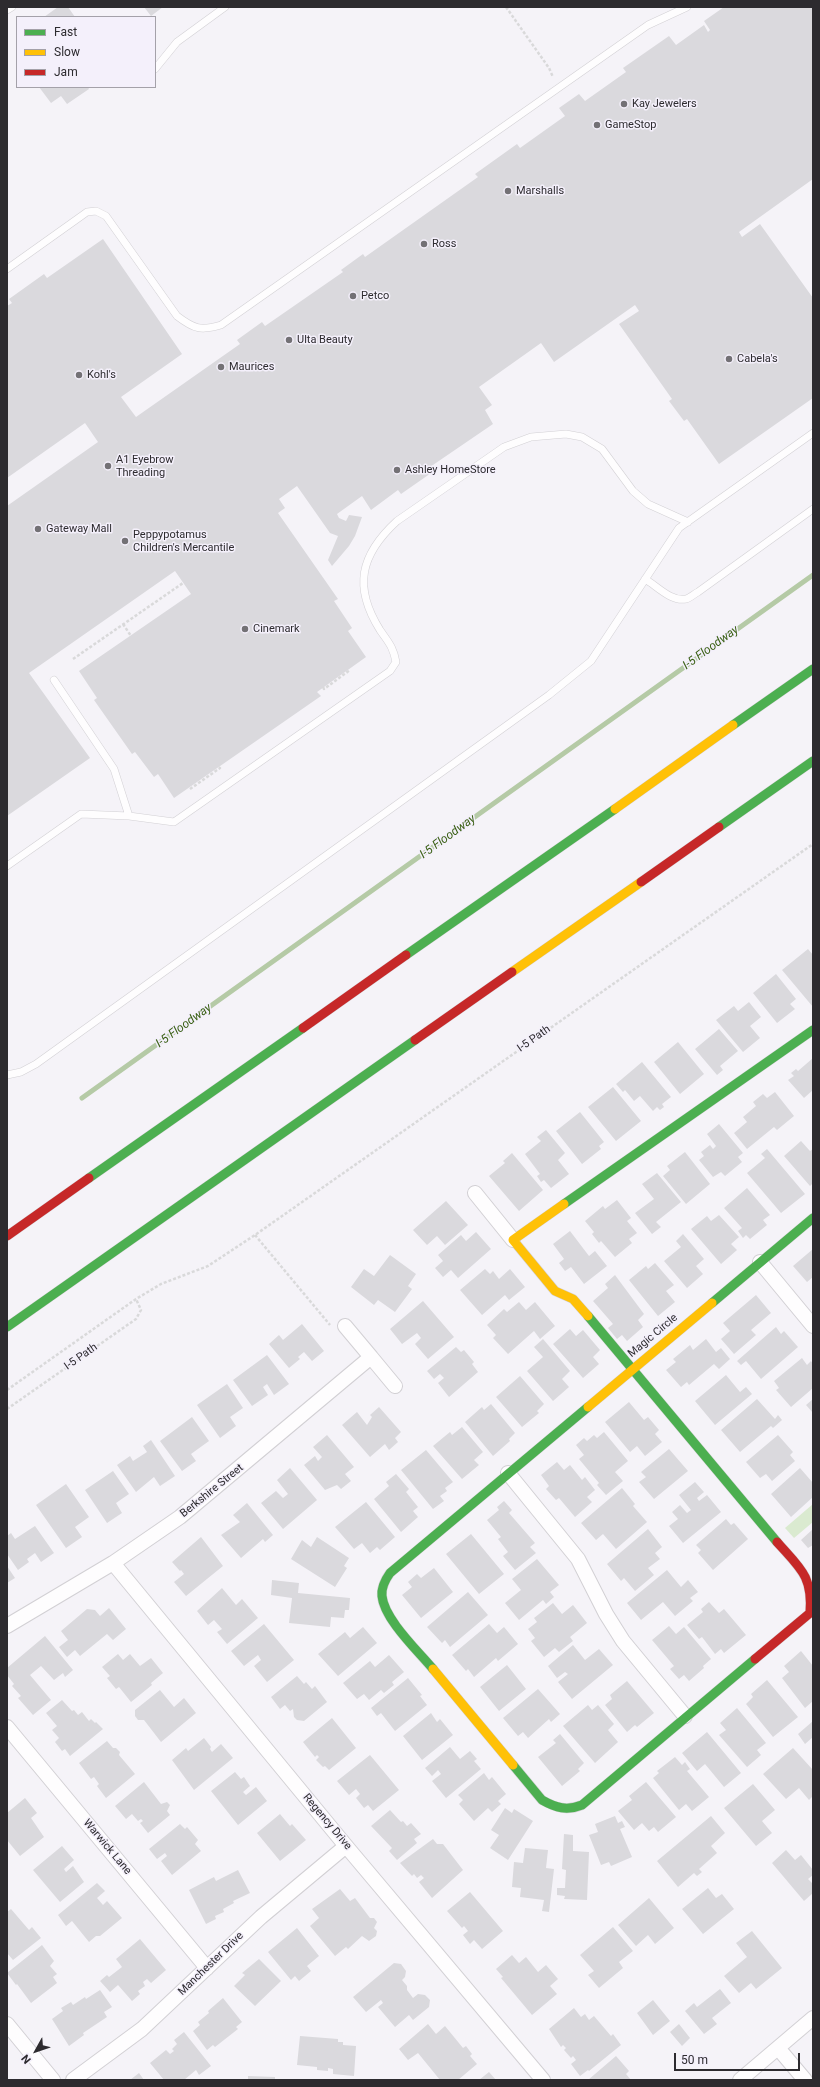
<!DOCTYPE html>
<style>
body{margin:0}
#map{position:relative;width:820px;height:2087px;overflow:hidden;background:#f5f3f8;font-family:Roboto,sans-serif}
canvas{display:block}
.frame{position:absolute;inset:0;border:8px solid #2d2b2f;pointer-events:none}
.legend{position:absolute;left:16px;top:16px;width:140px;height:72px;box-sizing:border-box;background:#f4f0fb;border:1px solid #a4a1a9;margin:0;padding:5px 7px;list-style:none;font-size:12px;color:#2d2b2f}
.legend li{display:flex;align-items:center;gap:8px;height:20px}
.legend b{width:20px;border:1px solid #a4a1a9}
.north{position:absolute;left:16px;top:2031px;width:40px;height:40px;-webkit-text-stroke:3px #f4f0fb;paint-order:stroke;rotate:230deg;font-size:11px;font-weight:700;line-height:16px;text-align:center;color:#2d2b2f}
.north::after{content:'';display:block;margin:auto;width:14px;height:18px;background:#2d2b2f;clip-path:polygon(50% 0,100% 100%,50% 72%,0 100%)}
.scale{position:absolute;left:674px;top:2053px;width:126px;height:18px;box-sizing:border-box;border:2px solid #2d2b2f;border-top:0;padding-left:5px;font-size:12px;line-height:14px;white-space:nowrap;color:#2d2b2f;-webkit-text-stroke:3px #f4f0fb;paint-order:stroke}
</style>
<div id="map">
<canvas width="820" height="2087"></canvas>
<div class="frame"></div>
<ul class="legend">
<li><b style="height:5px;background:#4caf50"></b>Fast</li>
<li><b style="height:5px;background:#ffc107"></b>Slow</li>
<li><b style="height:5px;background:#c62828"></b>Jam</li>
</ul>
<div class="north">N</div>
<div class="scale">50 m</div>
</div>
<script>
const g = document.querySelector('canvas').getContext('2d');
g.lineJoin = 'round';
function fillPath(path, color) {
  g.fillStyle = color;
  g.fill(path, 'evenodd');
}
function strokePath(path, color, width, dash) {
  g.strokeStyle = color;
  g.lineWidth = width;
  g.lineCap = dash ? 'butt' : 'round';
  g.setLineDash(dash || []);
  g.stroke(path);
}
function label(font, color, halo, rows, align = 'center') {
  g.font = font + ' Roboto,sans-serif';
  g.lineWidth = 3;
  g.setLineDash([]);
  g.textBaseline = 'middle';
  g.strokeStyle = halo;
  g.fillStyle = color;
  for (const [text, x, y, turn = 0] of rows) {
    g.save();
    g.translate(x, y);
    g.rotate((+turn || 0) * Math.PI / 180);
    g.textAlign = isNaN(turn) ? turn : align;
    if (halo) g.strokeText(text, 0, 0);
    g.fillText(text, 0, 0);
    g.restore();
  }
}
fillPath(new Path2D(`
 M813,1504V1522L794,1538L785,1528Z`), '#daead0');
strokePath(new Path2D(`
 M82,1098L813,575`), '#b5caa6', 5);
fillPath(new Path2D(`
 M58,7H68L75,17H44Z
 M144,7H163L151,16Z
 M724,7H813V179L739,232L742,237L760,224L813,298V398L719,464L687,419L684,421L669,401L672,399L619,324L639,311L635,305L554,362L541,343L479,387L492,405L485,410L493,424L430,467L434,471L401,494L398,490L371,510L362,496L337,514L339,518L346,521L349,515L362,517L355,536L349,546L332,566L328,560L338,536L330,533L297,486L279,499L285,508L278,513L338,599L334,601L352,628L348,631L366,657L317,692L321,696L174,798L158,774L154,777L135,752L132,754L94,700L97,698L79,671L191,594L175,571L29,673L90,758L7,816V506L98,442L85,423L7,478V306L12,303L9,299L44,274L47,278L103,239L182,354L121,397L136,417L240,344L237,340L262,322L265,326L343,272L341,270L363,254L365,257L478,177L475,174L517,144L520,148L565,116L559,108L579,94L585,101L626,72L623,68L669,36L676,45L704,25L708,32L710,30L704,21Z
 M39,87H88L89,89L67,104L61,96L51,103Z
 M808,949L813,955V1007L782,970Z
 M776,974L796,999L790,1004L795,1009L777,1023L753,993Z
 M749,1002L761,1017L750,1026L760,1038L743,1052L716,1020L734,1006L738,1011Z
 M719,1029L738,1051L720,1066L723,1070L717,1075L695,1049Z
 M678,1042L704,1074L680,1094L654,1062Z
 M813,1058V1090L804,1098L788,1080L794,1076L791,1073L796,1069L798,1071Z
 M642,1062L671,1097L662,1104L664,1107L660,1110L657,1107L653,1111L640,1096L634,1101L625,1090L623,1092L616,1084Z
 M613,1087L641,1121L616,1141L588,1107Z
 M775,1092L794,1116L777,1130L774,1127L747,1149L734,1133L747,1122L743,1117L756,1106L753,1102L763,1094L767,1098Z
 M580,1112L604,1142L599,1146L601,1149L582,1164L556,1131Z
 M719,1124L743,1153L738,1157L742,1162L725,1176L721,1172L713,1177L699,1160L704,1156L701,1152L710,1145L713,1149L716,1146L707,1134Z
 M546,1130L565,1153L558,1160L569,1174L551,1188L544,1180L541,1182L537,1176L540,1174L525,1154L541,1141L537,1137Z
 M801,1141L810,1151L813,1149V1183L810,1186L784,1156Z
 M767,1149L805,1194L781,1213L747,1173L765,1158L761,1154Z
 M685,1152L710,1184L686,1204L663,1176L670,1170L667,1166Z
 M512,1153L543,1190L519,1211L489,1176L505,1163L503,1161Z
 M657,1173L681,1202L656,1222L661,1227L652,1234L635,1213L654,1199L642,1184Z
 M747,1188L770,1215L763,1220L767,1225L750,1239L746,1235L743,1238L738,1231L742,1228L724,1208Z
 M617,1200L631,1218L627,1221L637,1233L629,1239L632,1243L615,1257L601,1241L599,1243L592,1234L594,1232L585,1221L603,1206L605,1209Z
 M446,1201L468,1225L445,1245L437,1236L427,1245L413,1230Z
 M719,1215L739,1237L731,1244L737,1250L721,1264L691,1229L707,1216L711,1221Z
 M570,1231L589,1256L595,1251L607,1266L584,1284L571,1267L565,1271L559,1263L564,1259L553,1244Z
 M476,1232L491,1249L458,1278L451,1270L443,1277L435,1268L443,1261L438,1255L461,1235L466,1241Z
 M683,1234L704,1259L696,1266L703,1274L687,1288L664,1261L681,1247L676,1241Z
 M813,1249V1277L807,1282L793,1266Z
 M390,1255L416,1274L408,1286L412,1289L395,1312L378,1300L374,1305L351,1287L364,1269L374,1276Z
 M655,1263L674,1285L666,1291L675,1302L658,1316L629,1280L646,1266L648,1269Z
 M485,1269L490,1274L493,1271L499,1279L510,1269L525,1287L509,1300L505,1295L482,1315L460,1290Z
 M615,1275L644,1314L638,1320L643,1327L627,1341L622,1335L617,1339L608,1328L613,1324L593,1301L608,1288L605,1284Z
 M756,1295L771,1313L751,1330L756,1335L734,1354L721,1339L730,1331L723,1323Z
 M423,1301L454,1337L428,1359L415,1344L421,1338L417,1333L402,1344L390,1329Z
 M519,1302L526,1310L535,1302L555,1326L540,1339L534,1331L508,1354L493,1338L496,1335L487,1325L504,1309L507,1312Z
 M302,1324L324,1351L312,1361L304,1352L298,1357L300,1359L289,1368L269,1344L279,1335L283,1340Z
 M776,1327L781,1334L784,1331L798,1347L761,1379L746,1361L741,1365L737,1361Z
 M570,1329L576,1336L583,1330L600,1350L593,1357L599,1364L583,1378L553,1344Z
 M543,1339L570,1371L562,1379L569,1387L553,1401L527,1371L543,1357L534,1347Z
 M706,1339L716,1352L721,1348L730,1359L719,1369L714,1364L689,1385L687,1382L681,1387L666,1370L676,1362L673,1359L690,1345L693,1350Z
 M456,1347L461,1352L464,1350L474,1362L472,1364L478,1372L449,1397L438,1383L444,1378L440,1374L434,1379L427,1371Z
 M267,1355L289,1384L274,1395L267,1384L263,1387L268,1395L252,1406L233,1380Z
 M802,1358L807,1365L811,1361L813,1364V1388L791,1407L776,1390L779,1388L774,1381Z
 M726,1375L740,1392L746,1387L752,1394L715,1425L695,1401Z
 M520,1376L544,1404L537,1411L539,1413L522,1427L496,1397Z
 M227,1384L243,1408L230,1417L236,1426L220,1438L197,1405Z
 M757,1399L775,1419L778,1415L782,1420L773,1428L771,1426L740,1452L721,1430Z
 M813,1399V1413L806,1405Z
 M629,1402L644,1420L648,1417L659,1430L655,1434L662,1442L645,1456L637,1446L630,1452L605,1422Z
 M491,1404L515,1433L509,1439L510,1441L493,1456L465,1422L482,1407L484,1410Z
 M379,1407L401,1432L395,1438L398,1442L389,1450L385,1444L370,1457L342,1425L357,1412L367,1425L372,1417L370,1415Z
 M192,1417L209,1441L191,1454L196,1461L182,1471L160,1441Z
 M462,1427L483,1452L474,1460L479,1465L462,1479L433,1446L450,1432L452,1435Z
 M604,1432L628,1461L615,1472L623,1481L606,1495L597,1485L599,1483L579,1459L584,1455L576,1445L584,1438L587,1441L594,1435L597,1438Z
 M327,1435L354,1467L345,1474L351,1481L341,1489L337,1485L325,1490L304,1465L315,1456L318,1461L322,1457L313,1447Z
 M778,1435L793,1452L790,1455L795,1461L772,1481L766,1474L760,1478L746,1462Z
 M151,1440L175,1476L160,1486L154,1477L136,1492L117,1465L130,1456L133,1461L147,1452L143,1446Z
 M669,1449L688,1471L654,1499L639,1482L646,1477L641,1472Z
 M426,1450L453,1482L445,1488L447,1491L440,1496L444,1501L433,1509L401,1470Z
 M557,1462L564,1470L570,1465L582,1480L585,1477L595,1490L587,1497L592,1502L575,1517L559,1498L556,1500L546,1489L549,1486L541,1475Z
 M290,1468L317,1500L283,1529L261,1503L276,1491L283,1498L288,1494L277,1480Z
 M800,1468L813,1483V1497L791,1517L771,1494Z
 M113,1471L129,1494L116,1503L122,1513L107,1523L85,1490Z
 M396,1474L409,1489L406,1492L418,1507L413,1511L418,1517L401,1532L374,1499L389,1486L386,1482Z
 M695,1482L704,1492L697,1498L699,1501L707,1495L721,1512L683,1543L669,1526L678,1519L672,1512L680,1505L687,1513L691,1510L679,1495Z
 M66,1484L89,1517L75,1527L82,1537L66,1548L36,1505Z
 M622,1488L635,1504L633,1506L647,1522L616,1549L603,1534L596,1540L581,1523Z
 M504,1501L512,1510L509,1513L535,1543L530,1547L536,1553L515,1570L503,1556L508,1552L498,1539L501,1537L487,1520L499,1510L497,1507Z
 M366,1502L395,1537L380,1550L377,1547L370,1553L362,1543L354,1549L335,1527Z
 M247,1503L273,1535L265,1542L263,1539L241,1558L221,1535L240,1522L233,1515Z
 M726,1519L731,1525L734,1523L748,1539L713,1570L698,1553L701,1550L696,1545Z
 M35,1526L54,1553L41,1562L35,1553L27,1559L29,1562L18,1570L7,1554V1536L11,1533L15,1539Z
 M648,1529L662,1547L655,1553L660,1559L648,1568L654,1575L635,1591L624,1578L621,1581L607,1564Z
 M813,1529V1545L808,1548L801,1540Z
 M471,1534L504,1574L479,1594L446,1554Z
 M201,1537L223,1566L186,1596L174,1582L184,1574L181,1570L180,1571L172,1562Z
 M317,1537L349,1558L344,1566L347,1568L335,1587L291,1559L302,1540L311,1547Z
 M537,1559L559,1585L550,1592L554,1597L546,1604L543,1600L519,1620L505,1603L521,1590L512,1579Z
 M7,1566L15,1578L7,1583Z
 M434,1568L453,1592L421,1618L402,1595L412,1587L408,1582L417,1574L421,1578Z
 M667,1570L681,1587L688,1580L698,1592L690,1598L693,1601L675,1616L663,1602L641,1620L627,1603Z
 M272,1580L299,1583L298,1593L350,1598L349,1610H345L344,1618L331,1617L330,1627L289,1623L292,1598L271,1595Z
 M222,1588L236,1605L242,1599L258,1618L227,1644L217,1632L222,1629L214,1620L208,1625L197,1611Z
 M468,1592L488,1615L450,1647L445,1640L442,1643L427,1627Z
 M709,1602L719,1613L724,1609L746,1635L724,1653L721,1649L715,1654L702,1637L699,1639L687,1625L703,1612L701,1609Z
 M553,1603L562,1614L573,1605L587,1623L570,1637L573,1641L559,1652L555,1648L544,1657L531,1641L535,1638L528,1629L537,1622L534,1618Z
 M109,1608L126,1629L113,1640L107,1634L80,1656L75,1650L67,1657L59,1647L68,1640L61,1631L87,1609L95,1610L100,1616Z
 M264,1624L294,1660L267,1682L254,1666L261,1660L258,1655L244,1666L231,1651Z
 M489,1624L497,1633L504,1627L518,1644L498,1661L496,1658L474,1677L468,1669L466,1671L452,1655Z
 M669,1626L676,1634L684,1627L711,1659L703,1666L704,1668L689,1681L684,1675L679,1679L670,1669L674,1666L652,1640Z
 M363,1627L377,1643L338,1676L318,1654L345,1632L350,1638Z
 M45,1636L73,1670L65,1677L63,1673L54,1680L41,1666L30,1675L51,1700L33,1715L18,1698L21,1696L12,1686L14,1684L7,1675V1668Z
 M573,1645L585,1660L599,1649L613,1665L572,1699L558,1682L568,1674L565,1672L557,1678L548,1666Z
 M801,1651L813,1666V1701L805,1708L782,1678L789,1672L784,1666Z
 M118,1654L123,1660L130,1654L140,1666L151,1658L163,1673L151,1683L152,1685L131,1702L119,1687L116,1689L107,1678L110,1676L102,1667Z
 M389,1655L404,1672L392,1682L394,1685L384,1693L381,1690L369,1700L364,1694L357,1699L343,1683L370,1661L375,1667Z
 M507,1665L526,1689L499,1711L480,1687Z
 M297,1676L304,1684L306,1682L312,1689L315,1686L327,1702L304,1721L297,1720L294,1717L293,1709L290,1711L285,1705L280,1709L271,1697Z
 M408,1678L422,1695L420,1696L427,1705L395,1731L381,1713L377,1716L371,1708Z
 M767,1680L798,1717L773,1737L746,1704L753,1697L751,1694Z
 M627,1681L654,1713L637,1727L635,1725L627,1732L605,1705L612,1699L610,1695Z
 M538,1689L560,1714L551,1722L549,1719L528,1738L523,1732L518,1736L503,1718Z
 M160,1690L174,1707L184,1698L196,1713L161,1742L144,1720H138L135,1716V1710Z
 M62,1700L72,1711L74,1710L78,1715L82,1712L89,1721L91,1719L95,1723L96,1722L103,1729L70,1756L65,1749L62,1751L55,1742L59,1738L52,1730L57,1726L46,1713Z
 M588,1705L592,1710L598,1705L614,1724L608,1730L618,1742L595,1763L563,1726Z
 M737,1708L766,1743L757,1750L761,1755L747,1767L719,1735L726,1730L720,1723Z
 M431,1713L437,1722L440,1719L453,1735L422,1760L403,1736Z
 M332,1718L356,1748L329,1770L325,1766L323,1767L316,1760L319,1757L317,1755L315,1757L303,1742Z
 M813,1721V1737L805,1744L798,1734Z
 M707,1732L741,1773L724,1787L705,1764L697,1771L682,1753Z
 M560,1734L584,1763L578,1769L580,1771L562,1786L538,1757L556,1743L553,1740Z
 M204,1738L211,1747L210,1749L212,1752L221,1744L233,1758L194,1790L172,1760L186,1748L188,1751Z
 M107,1741L113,1748H116L120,1752L119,1755L135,1774L106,1798L97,1786L99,1784L94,1777L91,1779L79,1763Z
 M450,1747L460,1759L470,1751L477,1759L474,1761L481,1769L446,1798L432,1781L441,1774L438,1770L432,1776L425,1768Z
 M793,1748L813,1770V1796L809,1800L799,1788L786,1799L763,1774Z
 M370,1755L399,1790L373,1811L368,1805L364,1808L356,1798L360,1794L356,1789L349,1795L337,1781Z
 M675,1757L682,1765L685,1762L690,1769L687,1771L709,1797L692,1811L686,1804L679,1810L653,1778L659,1773L657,1771Z
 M235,1772L241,1779L244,1777L250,1786L243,1792L246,1795L256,1787L267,1801L238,1825L211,1791Z
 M484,1773L489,1780L492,1777L506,1794L498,1801L501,1804L492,1812L488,1808L474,1821L459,1804L463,1800L458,1795Z
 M144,1782L161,1804L167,1802L170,1805L167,1811L170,1815L148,1833L140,1823L143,1821L141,1819L138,1821L132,1814L126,1819L115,1806Z
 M646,1782L676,1817L658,1832L654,1827L649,1831L642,1823L634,1830L618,1811L632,1800L629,1796Z
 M753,1784L775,1810L762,1821L772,1833L756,1846L724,1808Z
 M25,1798L37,1813L31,1818L44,1837L20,1856L7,1840V1813Z
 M505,1808L512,1813L514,1809L533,1821L508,1860L490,1848L499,1835L491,1830Z
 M390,1810L401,1822L403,1821L407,1826L411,1823L421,1834L414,1839L417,1843L397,1860L389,1851L392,1848L371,1826Z
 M280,1814L290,1826L292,1824L306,1840L280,1861L257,1833Z
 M615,1816L618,1823L622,1821L625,1827L620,1829L632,1857L611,1866L609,1862L601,1865L589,1835L598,1832L595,1824Z
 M711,1816L725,1833L711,1846L717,1853L699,1869L702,1872L697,1876L694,1873L678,1887L657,1861Z
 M180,1824L185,1829L187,1827L198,1840L195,1844L201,1851L172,1875L161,1861L167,1856L165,1853L157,1859L149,1849Z
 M564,1834L573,1835V1851L589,1852L587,1900L564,1899L565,1896L557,1895V1888H565L566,1870L562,1869Z
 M433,1839L437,1844H443L463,1870L432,1898L419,1882L424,1878L421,1875L417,1878L414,1874L412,1876L400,1863Z
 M62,1846L74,1860L64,1869L66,1872L73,1866L84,1882L60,1902L33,1870Z
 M525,1848L548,1850L546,1868L554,1869L549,1912L542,1911L544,1900L520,1897L521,1888L512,1887L514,1862L523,1863Z
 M786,1850L795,1860L801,1855L813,1870V1875L808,1879L813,1884V1893L804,1901L772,1863Z
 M238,1870L250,1893L233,1901L234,1903L223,1909L224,1912L215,1916L216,1919L206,1924L189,1890L214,1877L216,1881Z
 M97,1883L105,1891L97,1898L103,1905L107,1901L122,1918L100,1936H96L89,1942L72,1921L66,1926L58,1915Z
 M708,1888L716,1898L722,1894L734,1909L703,1934L682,1909Z
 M340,1889L350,1901L355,1898L370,1918H374L377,1922L374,1928L377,1931L376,1936L369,1941L362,1936L348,1949L346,1947L335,1956L310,1926L319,1918L312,1909Z
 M470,1892L503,1931L482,1949L474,1940L470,1944L463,1935L468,1931L464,1926L462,1928L447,1911Z
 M649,1898L674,1928L655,1944L648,1935L636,1946L618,1925Z
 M11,1909L29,1930L32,1927L41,1938L13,1960L7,1953V1912Z
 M613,1927L633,1951L619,1962L623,1968L599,1988L588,1975L594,1971L580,1955Z
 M297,1928L319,1956L307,1966L311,1971L299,1981L295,1976L291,1980L268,1952Z
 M752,1931L782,1968L756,1989L751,1983L739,1993L724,1976L747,1957L736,1943Z
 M140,1939L166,1970L151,1983L147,1979L143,1982L145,1986L138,1991L140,1994L132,2001L118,1985L110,1992L100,1981L107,1975L109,1977L122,1967L116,1959Z
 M42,1945L54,1961L50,1966L57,1974L53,1977L57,1983L31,2003L17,1984L16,1985L7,1973Z
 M512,1955L519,1963L526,1957L538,1972L546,1965L558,1979L550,1986L557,1994L532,2015L501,1978L503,1977L496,1969Z
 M259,1959L281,1981L255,2006L234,1986L245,1975L242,1973Z
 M394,1963L401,1964L406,1971L405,1977L402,1980L407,1986V1990L413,1998L418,1994L425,1995L430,2000L429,2007L413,2020L409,2015L395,2027L378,2007L383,2003L381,2000L366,2012L353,1997Z
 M720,1989L731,2003L712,2018L717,2024L704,2034L685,2011L694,2003L697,2007Z
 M100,1990L112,2007L104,2012L107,2017L83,2033L84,2035L69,2046L52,2019L63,2011L61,2008L71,2002L73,2005L85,1997L86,1999Z
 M223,1998L242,2022L236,2027L238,2029L215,2047L213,2045L207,2050L193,2031L200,2025L198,2022L209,2013L208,2011Z
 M653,2000L670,2021L653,2035L637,2013Z
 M574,2008L581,2017L585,2014L589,2020L594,2016L611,2036L613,2034L621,2045L589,2071L588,2070L580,2076L571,2064L576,2060L573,2056L571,2058L564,2050L566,2048L563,2045L561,2047L549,2029Z
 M428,2024L436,2034L445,2026L463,2048L466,2046L472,2054L470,2056L477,2064L458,2080H440L418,2053L408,2060L399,2049Z
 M679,2024L690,2038L682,2046L670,2032Z
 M184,2032L211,2066L199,2075L196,2070L184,2080H164L150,2063L166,2050L170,2054L174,2051L172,2049L177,2044L174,2040Z
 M300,2036L338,2039V2042H343V2045L356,2046L354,2076L333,2074V2069L328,2068V2071L317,2070V2067L297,2065Z
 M616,2056L629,2071L626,2074L631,2080H588Z
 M489,2072L496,2080H479Z
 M139,2073L144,2080H130Z
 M248,2076L275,2077V2080H248Z`), '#dad9dd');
const lane = new Path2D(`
 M7,10L12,7
 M155,69L177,42L225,7
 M7,269L87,212L96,211L106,216L177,316C194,329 201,331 221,325L648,25L687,7
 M645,579C657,586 671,602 686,599C690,598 694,594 698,592L813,509
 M54,680L114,769L129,816
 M7,866L81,814L129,816L174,822L390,671L396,662C393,646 388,642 380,630C353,587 360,555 397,521L504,447L531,437L566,434L582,437L602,449L633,491L648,504L688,522
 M7,1075L21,1072L36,1064L549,695L591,661L679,528L813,433`);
const street = new Path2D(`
 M475,1193L513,1240
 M760,1262L813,1326
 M345,1326L371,1357
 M508,1473L578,1559L606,1614L623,1641L685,1716
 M113,1563L346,1846L543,2080
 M7,1626L113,1563L180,1517L371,1357L395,1386
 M7,1727L207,1968
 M7,2024L53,2080
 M778,2048L805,2080
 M73,2080L142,2029L261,1917L346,1846
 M740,2080L813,2018`);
const fast = new Path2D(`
 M733,725L813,669
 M719,827L813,761
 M406,955L615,809
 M89,1178L303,1028
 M564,1204L813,1030
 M712,1303L813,1218
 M588,1316L777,1542
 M7,1327L415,1040
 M433,1669C418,1651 384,1619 382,1596C381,1587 385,1580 390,1573L588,1407
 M513,1765L542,1800C556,1808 567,1811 582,1805L755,1659`);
const slow = new Path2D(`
 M615,809L733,725
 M512,972L641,882
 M564,1204L513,1240L555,1291L573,1299L588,1316
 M588,1407L712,1303
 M433,1669L513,1765`);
const jam = new Path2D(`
 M641,882L719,827
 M303,1028L406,955
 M415,1040L512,972
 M7,1236L89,1178
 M755,1659L810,1613C813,1576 800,1568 777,1542`);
strokePath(lane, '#d2d0d4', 8);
strokePath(street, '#d2d0d4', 16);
strokePath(fast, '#d2d0d4', 10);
strokePath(slow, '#d2d0d4', 10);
strokePath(jam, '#d2d0d4', 10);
strokePath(new Path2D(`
 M506,7L549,68L553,77
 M123,624L131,636
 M73,659L183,583
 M323,687L324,689L350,670
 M190,789L220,768L218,767
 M255,1235L330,1325
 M7,1390L136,1299L161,1284L208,1266L255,1235L813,844
 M7,1409L136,1319L141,1310L136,1299`), '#d9d9da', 2.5, [3, 2]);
strokePath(lane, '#fefdfe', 7);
strokePath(street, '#fefdfe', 14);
strokePath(fast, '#4caf50', 9);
strokePath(slow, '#ffc107', 9);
strokePath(jam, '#c62828', 9);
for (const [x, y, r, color] of [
 [624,104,4,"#737175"],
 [597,125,4,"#737175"],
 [508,191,4,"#737175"],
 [424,244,4,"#737175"],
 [353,296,4,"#737175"],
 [289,340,4,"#737175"],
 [729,359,4,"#737175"],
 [221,367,4,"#737175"],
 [79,375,4,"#737175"],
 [108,466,4,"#737175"],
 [397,470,4,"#737175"],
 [38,529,4,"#737175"],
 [125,541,4,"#737175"],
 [245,629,4,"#737175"]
]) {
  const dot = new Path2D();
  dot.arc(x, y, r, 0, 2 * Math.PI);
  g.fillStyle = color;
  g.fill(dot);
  strokePath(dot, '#f4f0fb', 1.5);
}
label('11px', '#2d2b2f', '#f4f0fb', [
 ["Kay Jewelers",632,104],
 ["GameStop",605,125],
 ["Marshalls",516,191],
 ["Ross",432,244],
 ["Petco",361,296],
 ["Ulta Beauty",297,340],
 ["Cabela's",737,359],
 ["Maurices",229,367],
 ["Kohl's",87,375],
 ["A1 Eyebrow",116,460],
 ["Threading",116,473],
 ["Ashley HomeStore",405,470],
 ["Gateway Mall",46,529],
 ["Peppypotamus",133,535],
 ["Children's Mercantile",133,548],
 ["Cinemark",253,629]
], 'left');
label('11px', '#2d2b2f', '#f4f0fb', [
 ["I-5 Path",534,1039,-35],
 ["Magic Circle",653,1336,-40],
 ["I-5 Path",81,1357,-35],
 ["Berkshire Street",212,1491,-39],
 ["Regency Drive",327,1822,50],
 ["Warwick Lane",107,1847,50],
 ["Manchester Drive",211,1964,-44]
]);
label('italic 12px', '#375e10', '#f4f0fb', [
 ["I-5 Floodway",711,648,-36],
 ["I-5 Floodway",448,837,-36],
 ["I-5 Floodway",184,1026,-36]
]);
</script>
